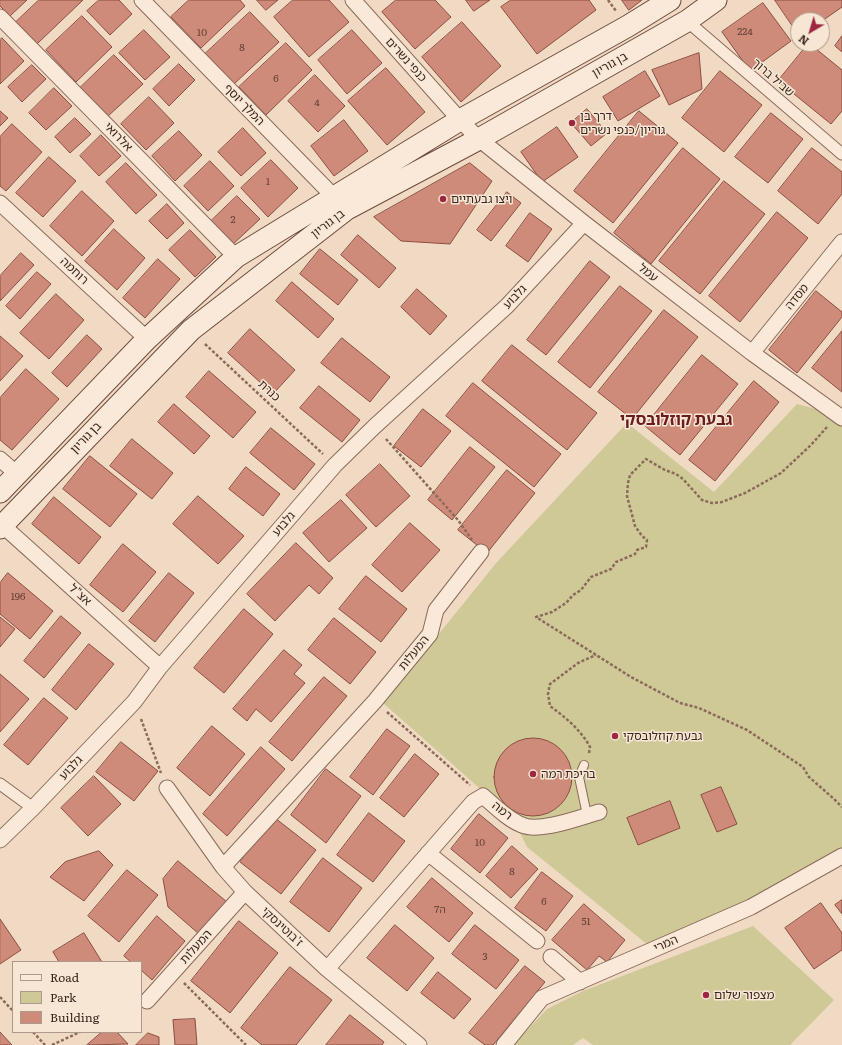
<!DOCTYPE html>
<meta charset="utf-8">
<style>
body{margin:0}
#map{position:relative;width:842px;height:1045px;overflow:hidden;background:#f0dac4;font-family:Literata,serif}
canvas{display:block}
.legend{position:absolute;left:12px;top:961px;width:130px;height:72px;box-sizing:border-box;background:#f7e6d4;border:1px solid #ac998b;margin:0;padding:5px 7px;list-style:none;font-size:12px;color:#3b261e}
.legend li{display:flex;align-items:center;gap:8px;height:20px}
.legend b{width:20px;border:1px solid #ac998b}
.north{position:absolute;left:790px;top:12px;width:40px;height:40px;box-sizing:border-box;background:#f7e6d4;border:1px solid #ac998b;border-radius:50%;rotate:218deg;font-size:11px;font-weight:700;line-height:16px;text-align:center;color:#3b261e}
.north::after{content:'';display:block;margin:auto;width:14px;height:18px;background:#9d2741;clip-path:polygon(50% 0,100% 100%,50% 72%,0 100%)}
</style>
<div id="map">
<canvas width="842" height="1045"></canvas>
<ul class="legend">
<li><b style="height:5px;background:#fae9d8"></b>Road</li>
<li><b style="height:11px;background:#cfc998"></b>Park</li>
<li><b style="height:11px;background:#cf8b79"></b>Building</li>
</ul>
<div class="north">N</div>
</div>
<script>
const g = document.querySelector('canvas').getContext('2d');
g.lineJoin = 'round';
function fillPath(path, color) {
  g.fillStyle = color;
  g.fill(path, 'evenodd');
}
function strokePath(path, color, width, dash) {
  g.strokeStyle = color;
  g.lineWidth = width;
  g.lineCap = dash ? 'butt' : 'round';
  g.setLineDash(dash || []);
  g.stroke(path);
}
function label(font, color, halo, rows, align = 'center') {
  g.font = font + ' Literata,"Noto Sans Hebrew",serif';
  g.lineWidth = 3;
  g.setLineDash([]);
  g.textBaseline = 'middle';
  g.strokeStyle = halo;
  g.fillStyle = color;
  for (const [text, x, y, turn = 0] of rows) {
    g.save();
    g.translate(x, y);
    g.rotate((+turn || 0) * Math.PI / 180);
    g.textAlign = isNaN(turn) ? turn : align;
    if (halo) g.strokeText(text, 0, 0);
    g.fillText(text, 0, 0);
    g.restore();
  }
}
fillPath(new Path2D(`
 M797,404L835,414L842,418V856L653,949L527,847L512,817L383,703L497,562L627,423L714,492Z
 M753,926L834,1000L790,1045H593L583,1038L573,1045H513L547,1009L583,991Z`), '#cfc998');
const building = new Path2D(`
 M0,0H27L10,16L0,6Z
 M39,0H83L37,44L16,22Z
 M99,0H119L132,14L110,35L87,11Z
 M189,0H240L245,6L201,48L171,17Z
 M257,0H278L266,10Z
 M293,0H329L349,22L309,57L274,17Z
 M396,0H435L451,17L415,49L382,12Z
 M466,0H490L474,11Z
 M511,0H589L596,10L537,54L501,7Z
 M622,0H642L629,10Z
 M775,0H842V7L822,21L798,20V34Z
 M763,3L791,41L750,71L722,32Z
 M250,12L279,42L234,84L205,54Z
 M82,16L112,47L76,82L46,50Z
 M462,22L501,66L461,102L422,57Z
 M144,30L170,57L145,80L119,53Z
 M352,30L382,63L347,94L318,60Z
 M842,36V52L835,46Z
 M2,38L24,61L0,84V40Z
 M286,43L312,70L266,115L239,87Z
 M808,44H810L842,70V111L831,124L778,81Z
 M699,53L702,89L669,105L652,70Z
 M114,55L143,84L107,117L80,88Z
 M179,64L195,80L169,106L153,89Z
 M32,65L46,79L22,102L8,87Z
 M386,68L425,112L387,145L348,101Z
 M645,71L660,96L618,121L603,97Z
 M720,71L762,105L724,152L682,118Z
 M315,75L345,106L318,132L288,101Z
 M54,88L72,106L46,130L29,113Z
 M149,97L174,123L146,150L121,124Z
 M587,109L607,133L591,146L571,123Z
 M0,111L8,118L0,126Z
 M639,111L678,143L613,223L574,191Z
 M771,113L803,139L768,183L735,157Z
 M75,118L91,134L70,153L55,137Z
 M344,120L368,151L334,176L311,146Z
 M12,124L42,152L6,191L0,186V137Z
 M557,127L578,157L542,182L521,152Z
 M243,128L266,153L241,176L218,152Z
 M179,131L202,155L175,181L152,156Z
 M101,135L121,156L99,176L80,156Z
 M683,148L720,179L651,264L614,233Z
 M812,148L842,172V194L818,224L778,191Z
 M49,157L76,181L43,217L16,193Z
 M271,160L298,188L268,217L241,188Z
 M210,161L234,186L208,211L184,186Z
 M126,163L157,195L136,214L106,182Z
 M470,163L492,181L450,244L401,241L374,217Z
 M724,181L765,214L700,294L659,261Z
 M82,191L114,221L82,256L50,226Z
 M507,192L521,203L491,241L477,230Z
 M237,196L260,219L231,246L209,223Z
 M167,204L184,223L167,239L149,221Z
 M777,212L808,238L740,322L709,296Z
 M530,213L552,229L528,262L506,246Z
 M114,229L145,258L117,290L85,261Z
 M190,230L216,257L195,277L169,250Z
 M358,235L396,268L379,288L341,255Z
 M320,249L358,280L338,305L300,274Z
 M21,253L34,265L0,301V276Z
 M158,259L180,279L145,318L123,298Z
 M590,261L610,277L546,355L527,340Z
 M37,272L51,284L20,319L6,306Z
 M292,282L334,319L318,338L276,301Z
 M620,286L652,311L590,388L558,362Z
 M417,289L447,316L430,335L401,307Z
 M816,291L842,312V317L797,373L769,350Z
 M56,294L84,320L49,359L20,333Z
 M664,310L698,337L632,419L598,392Z
 M250,329L295,370L273,394L228,353Z
 M842,331V392L812,368Z
 M87,335L102,349L67,387L52,373Z
 M0,336L23,356L0,381Z
 M342,338L390,377L370,402L321,363Z
 M512,345L597,413L567,450L482,381Z
 M702,355L738,384L680,455L645,426Z
 M26,369L59,399L12,450L0,440V398Z
 M209,371L256,412L233,438L186,397Z
 M754,381L779,402L715,481L689,460Z
 M473,383L561,454L534,487L446,416Z
 M319,386L360,420L342,442L300,408Z
 M174,404L210,436L194,454L158,422Z
 M423,409L451,431L421,467L394,446Z
 M271,428L315,464L294,490L250,453Z
 M132,439L173,473L152,499L110,466Z
 M470,447L495,467L452,520L428,500Z
 M90,456L137,494L110,527L63,489Z
 M380,464L410,496L376,527L346,495Z
 M246,467L280,494L263,516L229,489Z
 M507,470L535,493L487,553L458,530Z
 M198,496L244,536L218,564L173,524Z
 M54,497L101,537L79,564L32,524Z
 M341,500L367,528L329,562L303,533Z
 M410,523L440,550L402,592L372,565Z
 M296,543L333,578L319,594L309,585L275,621L247,594Z
 M123,544L156,572L123,612L90,585Z
 M8,573L53,611L30,639L0,614V583Z
 M169,573L194,593L155,642L129,621Z
 M366,576L407,609L381,642L339,609Z
 M244,609L273,634L224,693L194,668Z
 M61,616L81,633L44,678L24,661Z
 M0,617L15,629L0,647Z
 M334,618L376,652L350,684L308,650Z
 M89,644L114,664L76,710L52,690Z
 M284,650L302,665L294,674L305,683L271,722L256,709L247,721L233,709Z
 M0,674L29,699L0,732Z
 M324,677L347,696L292,761L269,742Z
 M44,698L68,718L28,765L4,745Z
 M212,726L245,754L210,796L177,768Z
 M387,729L410,746L373,795L350,777Z
 M494 777a39 39 0 1 1 78 0a39 39 0 1 1-78 0Z
 M121,742L158,771L134,801L96,772Z
 M261,747L285,769L227,836L203,814Z
 M415,754L439,774L404,817L380,798Z
 M326,769L361,796L326,843L291,815Z
 M94,776L121,804L88,836L61,808Z
 M721,787L737,824L717,832L701,795Z
 M670,801L680,828L638,845L627,818Z
 M369,813L405,841L373,882L337,855Z
 M479,814L508,838L480,873L451,849Z
 M275,818L316,850L281,894L240,862Z
 M512,846L538,869L511,898L486,876Z
 M99,851L113,865L84,901L50,877L65,862Z
 M323,858L362,888L329,932L290,902Z
 M178,861L227,902L199,934L168,907L163,879Z
 M127,870L158,895L119,942L88,916Z
 M542,872L573,896L546,931L515,908Z
 M432,878L473,913L449,942L407,907Z
 M842,900V914L835,905Z
 M821,903L842,933V950L814,969L785,928Z
 M584,904L625,940L607,962L599,956L587,970L552,940Z
 M157,916L185,941L152,980L141,970V962H131L124,956Z
 M0,919L21,950L0,964Z
 M239,921L278,953L230,1013L191,981Z
 M395,925L434,958L407,991L367,958Z
 M475,925L519,960L496,989L452,954Z
 M84,933L102,962H59L53,952Z
 M525,966L545,982L493,1045H485L469,1033Z
 M290,967L332,1000L296,1045H262L241,1028Z
 M438,972L471,999L454,1019L421,993Z
 M350,1015L384,1042L382,1045H326Z
 M195,1019L197,1045H175L173,1020Z
 M0,1032L12,1045H0Z
 M102,1032H117L128,1044L87,1045Z
 M148,1033L159,1037V1045H136Z`);
fillPath(building, '#cf8b79');
strokePath(building, '#8c4d3f', 1);
const service = new Path2D(`
 M584,765L579,777L587,815`);
const pedestrian = new Path2D(`
 M687,21L842,154
 M0,784L33,808`);
const minor = new Path2D(`
 M142,0L341,204
 M353,0L460,120L479,139L584,223L752,353L842,418
 M0,17L236,257
 M0,203L147,339
 M752,353L842,242
 M0,459L17,474
 M0,523L160,667
 M167,788L223,867L245,892L327,969L419,1045
 M0,840L33,808L134,702L160,667L335,465L375,426L507,306L584,223
 M428,853L537,941
 M223,867L375,701L430,634L436,610L481,552
 M551,957L580,982
 M327,969L473,802L483,796C495,806 507,819 522,825C540,833 581,817 599,812
 M147,1001L245,892
 M504,1045L542,998L751,907L842,856`);
const secondary = new Path2D(`
 M0,492L147,339L236,257L460,120L628,26L670,0
 M0,528L191,330L347,209L479,139L687,21L716,0`);
strokePath(service, '#8b6a5a', 10);
strokePath(pedestrian, '#8b6a5a', 13);
strokePath(minor, '#8b6a5a', 17);
strokePath(secondary, '#6d4b3d', 23);
strokePath(new Path2D(`
 M608,0L616,11
 M205,344L323,454
 M827,427L811,445L781,473L745,493L722,502L712,503L702,500L683,479L676,474L665,470L646,459L630,475L628,483L627,496L635,526L642,536L647,540L646,547L637,550L635,554L616,562L611,569L591,577L581,590L573,595L566,603L552,612L536,617L631,677L680,703L699,708L747,730L803,767L809,777L834,799L842,807
 M386,439L458,520L472,540
 M387,712L470,785
 M141,719L161,773
 M589,753L590,747C581,730 565,717 550,706L548,694L550,684L578,663L596,655
 M184,983L246,1045
 M0,997L13,1011
 M33,1032L45,1045
 M52,1045L80,1032`), '#8b6a5a', 2.5, [3, 2]);
strokePath(service, '#fae9d8', 8);
strokePath(pedestrian, '#fae9d8', 11);
strokePath(minor, '#fae9d8', 15);
strokePath(secondary, '#fae9d8', 21);
for (const [x, y, r, color] of [
 [572,123,4,"#9d2741"],
 [443,199,4,"#9d2741"],
 [615,736,4,"#9d2741"],
 [533,774,4,"#9d2741"],
 [706,995,4,"#9d2741"]
]) {
  const dot = new Path2D();
  dot.arc(x, y, r, 0, 2 * Math.PI);
  g.fillStyle = color;
  g.fill(dot);
  strokePath(dot, '#f7e6d4', 1.5);
}
label('10px', '#603f35', null, [
 ["224",745,32],
 ["10",202,33],
 ["8",242,48],
 ["6",276,79],
 ["4",317,103],
 ["1",268,182],
 ["2",233,220],
 ["196",18,597],
 ["10",480,843],
 ["8",512,872],
 ["6",544,902],
 ["7ה",440,910],
 ["51",586,922],
 ["3",485,957]
]);
label('12px', '#3b261e', '#f7e6d4', [
 ["כנפי נשרים",406,60,48],
 ["בן גוריון",610,65,-29],
 ["שביל ברוך",773,78,41],
 ["המלך יוסף",244,105,46],
 ["אלרואי",118,137,46],
 ["בן גוריון",328,224,-37],
 ["רוחמה",74,271,43],
 ["עמל",648,273,38],
 ["גלבוע",515,297,-46],
 ["מסדה",797,297,-51],
 ["כנרת",269,391,43],
 ["בן גוריון",86,438,-46],
 ["גלבוע",284,524,-49],
 ["אצ\"ל",80,595,42],
 ["המעלות",414,653,-51],
 ["גלבוע",71,768,-47],
 ["רמה",502,811,38],
 ["ז'בוטינסקי",282,927,43],
 ["המרי",666,944,-24],
 ["המעלות",196,947,-48]
]);
label('12px', '#3b261e', '#f7e6d4', [
 ["דרך בן",580,116],
 ["גוריון/כנפי נשרים",580,130],
 ["ויצו גבעתיים",451,199],
 ["גבעת קוזלובסקי",623,736],
 ["בריכת רמה",541,774],
 ["מצפור שלום",714,995]
], 'left');
label('bold 16px', '#691c1c', '#f7e6d4', [
 ["גבעת קוזלובסקי",676,420]
]);
</script>
